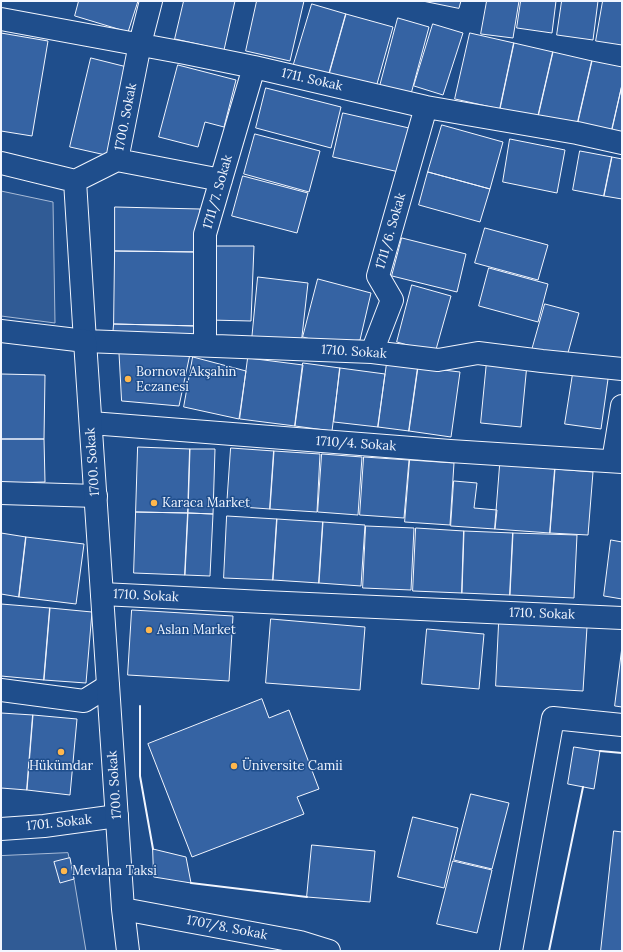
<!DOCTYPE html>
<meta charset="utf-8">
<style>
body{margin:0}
#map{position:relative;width:623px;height:952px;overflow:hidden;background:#1f4e8c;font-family:Lora,serif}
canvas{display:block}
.frame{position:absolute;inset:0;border:2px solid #f2f6ff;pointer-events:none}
</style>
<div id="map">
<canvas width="623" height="952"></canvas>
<div class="frame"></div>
</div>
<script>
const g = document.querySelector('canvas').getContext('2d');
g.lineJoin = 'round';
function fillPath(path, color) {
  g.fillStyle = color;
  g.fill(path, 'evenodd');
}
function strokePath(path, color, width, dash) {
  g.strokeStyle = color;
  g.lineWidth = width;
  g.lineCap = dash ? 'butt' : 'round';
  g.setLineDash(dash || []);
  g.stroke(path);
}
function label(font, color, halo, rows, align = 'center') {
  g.font = font + ' Lora,serif';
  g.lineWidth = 3;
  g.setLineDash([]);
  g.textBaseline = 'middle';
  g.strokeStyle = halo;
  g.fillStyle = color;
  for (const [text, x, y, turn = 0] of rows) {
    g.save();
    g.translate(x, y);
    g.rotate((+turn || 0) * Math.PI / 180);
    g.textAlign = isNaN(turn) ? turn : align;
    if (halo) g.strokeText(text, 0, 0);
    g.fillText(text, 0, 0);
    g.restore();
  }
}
const built = new Path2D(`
 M1,191L53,202L55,323L1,316Z
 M68,853L74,879L86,951H1V856Z`);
fillPath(built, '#305b95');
strokePath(built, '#a8bbd7', 1);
const building = new Path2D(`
 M79,1H138L128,32L75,16Z
 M184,1H235L224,50L175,39Z
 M257,1H304L290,61L246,51Z
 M423,1H461L459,8Z
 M487,1H519L513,38L481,34Z
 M521,1H556L552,33L517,28Z
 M562,1H598L593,40L557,35Z
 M603,1H622V45L596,41Z
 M312,4L346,14L328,78L293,67Z
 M346,14L393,27L375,91L328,78Z
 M398,18L429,27L411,94L380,86Z
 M433,24L463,33L443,95L414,86Z
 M1,33L48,41L32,136L1,131Z
 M470,33L514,43L500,109L455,99Z
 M514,43L553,52L538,117L500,109Z
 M553,52L592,61L577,126L538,117Z
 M91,58L131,68L110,156L70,147Z
 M592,61L622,67V85L611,134L577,126Z
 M178,65L236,80L224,127L205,122L198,147L159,137Z
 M622,85V136L611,134Z
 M266,88L341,107L331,148L256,128Z
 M343,113L409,128L399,172L333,157Z
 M442,125L503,142L490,189L428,172Z
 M255,134L320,151L309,192L244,174Z
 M510,139L565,150L557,193L503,182Z
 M580,151L612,157L604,196L573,190Z
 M612,157L622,159V199L604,196Z
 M428,172L490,189L480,222L419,205Z
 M243,176L308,193L297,233L232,216Z
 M115,207L200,209L199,252L115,251Z
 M485,228L548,245L538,280L475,263Z
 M402,238L466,254L457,292L392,276Z
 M211,246H254L251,321L209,320Z
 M115,251L199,252L198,326L114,324Z
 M489,268L548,284L538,322L479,306Z
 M258,277L308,283L301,345L252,340Z
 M318,279L371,293L360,340L325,343L303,337Z
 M412,285L451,296L435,353L397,342Z
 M545,304L579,313L566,360L532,350Z
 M114,324L198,326V337L113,336Z
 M119,346L190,354L179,406L122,401Z
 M193,357L246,371L239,419L184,407Z
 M248,358L303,365L295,426L240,419Z
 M487,361L527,364L521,427L481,423Z
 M303,363L340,368L332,431L295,426Z
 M387,363L418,367L409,431L378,427Z
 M418,367L460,372L451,437L409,431Z
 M574,367L609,372L601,429L565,424Z
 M340,368L385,374L378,427L334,422Z
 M1,374L45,375L44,439H1Z
 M1,439H44L45,482L1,483Z
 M138,447L190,449L188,513L136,512Z
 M231,448L274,451L270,509L227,506Z
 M190,449H215L213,514L188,513Z
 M274,451L320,454L317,512L270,509Z
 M322,454L362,457L358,515L318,512Z
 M364,457L409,460L404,518L360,515Z
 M410,460L454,463L450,525L405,522Z
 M500,465L555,469L550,533L495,529Z
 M555,469L593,472L588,535L550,533Z
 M454,481L477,483L474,508L497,510L495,529L451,526Z
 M136,512L188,513L185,575L134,573Z
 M188,513L213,514L210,576L185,575Z
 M227,516L277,519L273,580L224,578Z
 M277,519L323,522L319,583L273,580Z
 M323,522L365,525L361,586L319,583Z
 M366,526L414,528L411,590L363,588Z
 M416,528L464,531L462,593L413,591Z
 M464,531L513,533L510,595L462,593Z
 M1,533L26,537L19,597L1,594Z
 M513,533L577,535L574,598L510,595Z
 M26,537L84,544L76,604L19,597Z
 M611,540L622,542V599L604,596Z
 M1,604L50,608L44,680L1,676Z
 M50,608L92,612L86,683L44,680Z
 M132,610L233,616L229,681L128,675Z
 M271,619L365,627L360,690L266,683Z
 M499,623L587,627L583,691L496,686Z
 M427,629L484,634L479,689L422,684Z
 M622,647V707L615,706Z
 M262,699L269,718L289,710L319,789L297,797L304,814L192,857L148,744Z
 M1,713L33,715L27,790L1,788Z
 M33,715L77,719L70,795L27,790Z
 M574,747L600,751L594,789L568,784Z
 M471,794L509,803L492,869L454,860Z
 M413,817L458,828L444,888L398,877Z
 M614,831L622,832V951H601Z
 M312,845L375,851L370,902L307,897Z
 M153,849L186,857L191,883L154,877Z
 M70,858L74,879L60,883L54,862Z
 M453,861L492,870L477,933L437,924Z`);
fillPath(building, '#3563a3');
strokePath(building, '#f2f6ff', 1);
const street = new Path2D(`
 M151,1L140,44L117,160L75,181L85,341L372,352L438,360L478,353L542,361L622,369
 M1,19L185,53L254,67L426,107L577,133L622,143
 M117,160L221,180
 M1,163L75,181
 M205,345V234L254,67
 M372,352L392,300L378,276L426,107
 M91,423L450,451L622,462
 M613,461L622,406
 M1,493L96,496
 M102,594L264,602L622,618
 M1,690L84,701L108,686
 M1,829L44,826L117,816
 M511,951L553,718L622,725`);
const secondary = new Path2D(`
 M1,331L85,341L123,909L128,951
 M123,909L300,942L329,951`);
strokePath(street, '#f2f6ff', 24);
strokePath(secondary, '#f2f6ff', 24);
strokePath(street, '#1f4e8c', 22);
strokePath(secondary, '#1f4e8c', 22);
strokePath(new Path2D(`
 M140,706V776L153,849
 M600,751L622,753
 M191,883L307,897
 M549,951L583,787`), '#f2f6ff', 2);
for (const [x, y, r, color] of [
 [128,379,4,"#ffb74d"],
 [154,503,4,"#ffb74d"],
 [149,630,4,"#ffb74d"],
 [61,752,4,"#ffb74d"],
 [234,766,4,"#ffb74d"],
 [64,871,4,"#ffb74d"]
]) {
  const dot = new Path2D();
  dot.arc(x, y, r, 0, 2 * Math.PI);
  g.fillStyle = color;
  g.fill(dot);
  strokePath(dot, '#1f4e8c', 1.5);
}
label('13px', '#f2f6ff', '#1f4e8c', [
 ["1711. Sokak",312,80,13],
 ["1700. Sokak",126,117,-79],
 ["1711/7. Sokak",218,192,-74],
 ["1711/6. Sokak",391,231,-74],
 ["1710. Sokak",354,352,4],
 ["1710/4. Sokak",356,444,4],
 ["1700. Sokak",93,462,-94],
 ["1710. Sokak",146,596,3],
 ["1710. Sokak",542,614,2],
 ["1700. Sokak",115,785,-94],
 ["1701. Sokak",59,823,-6],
 ["1707/8. Sokak",227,928,11]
]);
label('13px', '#f2f6ff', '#1f4e8c', [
 ["Bornova Akşahin",136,372],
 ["Eczanesi",136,387],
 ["Karaca Market",162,503],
 ["Aslan Market",157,630],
 ["Hükümdar",61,766,"center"],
 ["Üniversite Camii",242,766],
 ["Mevlana Taksi",72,871]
], 'left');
</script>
